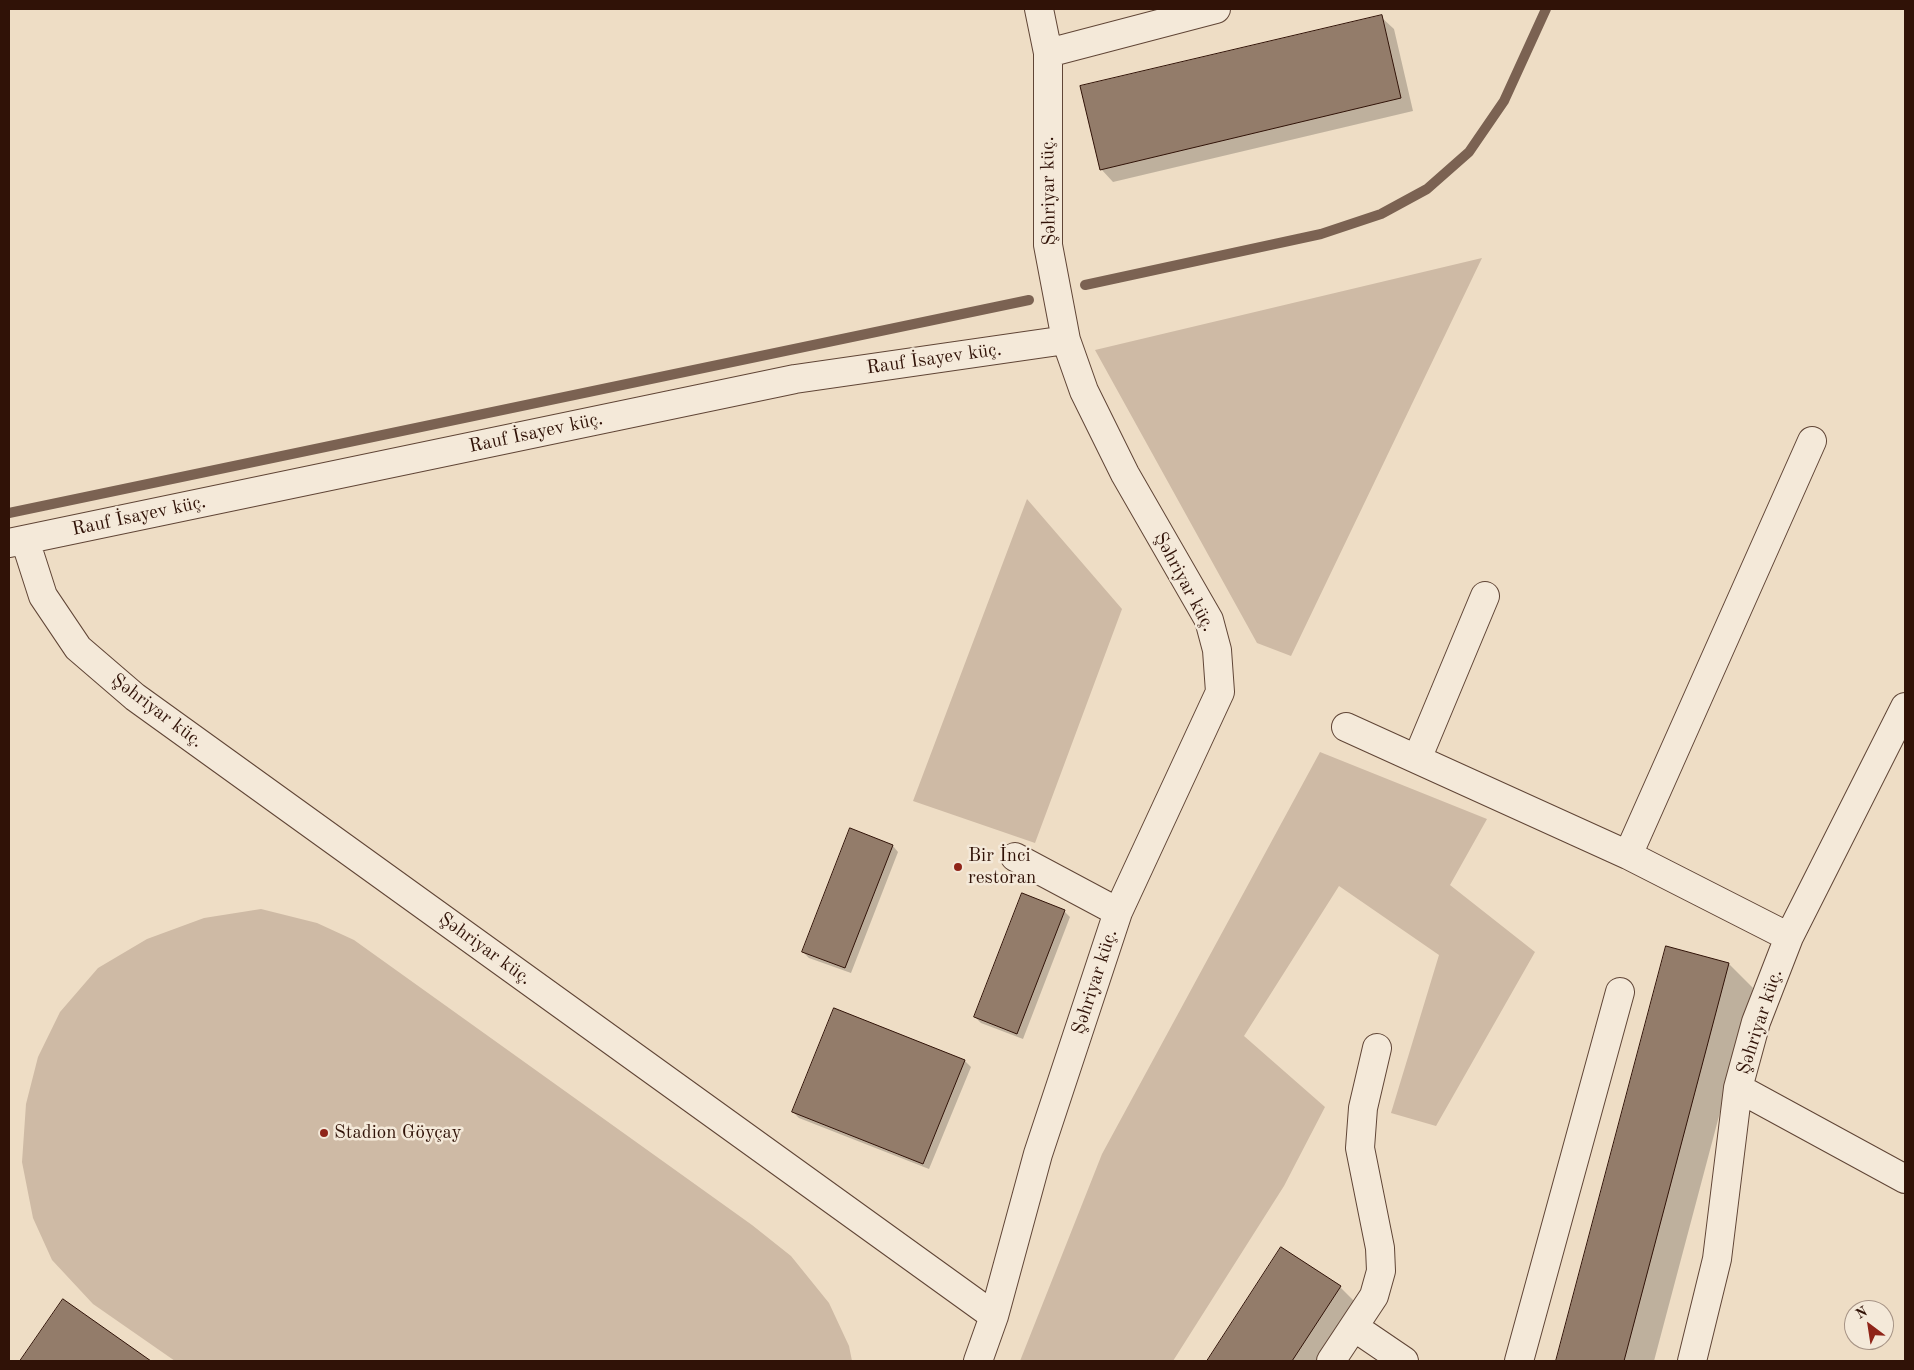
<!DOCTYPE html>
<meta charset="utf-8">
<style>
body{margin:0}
#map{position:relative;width:1914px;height:1370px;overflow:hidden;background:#eeddc5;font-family:"Old Standard TT",serif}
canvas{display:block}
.frame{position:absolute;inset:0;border:10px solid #301207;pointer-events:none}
.north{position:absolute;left:1844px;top:1300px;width:50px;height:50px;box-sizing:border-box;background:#f4e9d9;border:1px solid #a69385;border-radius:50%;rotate:329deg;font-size:14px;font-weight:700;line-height:20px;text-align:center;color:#301207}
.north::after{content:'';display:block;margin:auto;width:18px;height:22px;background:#8f2418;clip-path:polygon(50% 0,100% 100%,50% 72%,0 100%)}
</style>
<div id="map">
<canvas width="1914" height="1370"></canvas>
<div class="frame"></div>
<div class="north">N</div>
</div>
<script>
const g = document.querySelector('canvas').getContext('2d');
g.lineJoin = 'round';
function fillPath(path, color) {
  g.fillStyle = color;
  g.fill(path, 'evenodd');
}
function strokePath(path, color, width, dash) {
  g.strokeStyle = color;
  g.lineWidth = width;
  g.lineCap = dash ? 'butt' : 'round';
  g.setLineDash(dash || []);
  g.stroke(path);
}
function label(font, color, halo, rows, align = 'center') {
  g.font = font + ' "Old Standard TT",serif';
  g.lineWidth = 5;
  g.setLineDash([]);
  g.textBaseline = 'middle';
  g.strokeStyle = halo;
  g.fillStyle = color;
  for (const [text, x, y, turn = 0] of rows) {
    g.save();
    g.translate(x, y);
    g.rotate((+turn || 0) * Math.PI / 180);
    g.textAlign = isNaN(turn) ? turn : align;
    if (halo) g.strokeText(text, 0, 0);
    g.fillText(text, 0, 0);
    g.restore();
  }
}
fillPath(new Path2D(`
 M1482,258L1291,656L1257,643L1095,350Z
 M1027,499L1122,609L1035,843L913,801Z
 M1320,752L1487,819L1450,885L1535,952L1436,1126L1391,1113L1439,955L1339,886L1244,1036L1325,1107L1284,1186L1173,1361H1020L1102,1154Z
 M261,909L317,923L354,940L752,1225L791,1256L829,1303L849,1346L852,1361H175L93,1304L52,1260L33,1218L22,1162L26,1104L38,1057L60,1012L98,968L147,939L204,918Z`), '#cebaa5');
fillPath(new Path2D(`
 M1381,17L1394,29L1413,111L1113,182L1101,169Z
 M893,846L898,852L851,973L809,958L803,952Z
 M1064,911L1070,917L1023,1039L981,1023L975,1017Z
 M1667,948L1729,964L1753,988L1654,1361H1557Z
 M965,1061L971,1067L929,1169L799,1118L793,1112Z
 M1281,1249L1340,1287L1364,1311L1332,1361H1209Z
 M64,1301L149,1361H22Z`), '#0003');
strokePath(new Path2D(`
 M1085,285L1321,234L1381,214L1427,189L1469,152L1504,101L1546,9
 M9,513L1029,300`), '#7b6252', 10);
const building = new Path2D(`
 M1382,15L1401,98L1100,170L1080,86Z
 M850,828L893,845L845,968L802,952Z
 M1022,893L1065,910L1017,1034L974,1017Z
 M1666,946L1729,963L1624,1361H1556Z
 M834,1008L965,1060L923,1164L792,1112Z
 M1281,1247L1341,1286L1292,1361H1207Z
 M63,1299L151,1361H20Z`);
fillPath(building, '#937c6a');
strokePath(building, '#301207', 1);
const minor = new Path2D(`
 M1048,53L1216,9
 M25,540L43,596L78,648L135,697L994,1316
 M9,543L795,379L1066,340
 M1346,727L1628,855L1789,937
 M1417,759L1485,596
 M1628,855L1812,441
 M1015,857L1118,912
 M1738,1088L1905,1179
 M1354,1327L1404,1361
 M978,1361L994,1316L1038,1154L1118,912L1220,692L1217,650L1209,620L1125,474L1084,391L1066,340L1048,245V53L1039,9
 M1331,1361L1374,1296L1381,1271L1380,1248L1360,1148L1363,1108L1377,1048
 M1519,1361L1620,992
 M1692,1361L1717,1259L1738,1088L1756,1022L1789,937L1905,707`);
strokePath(minor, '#604536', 30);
strokePath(minor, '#f4e9d9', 28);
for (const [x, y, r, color] of [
 [958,867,5,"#8f2418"],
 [324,1133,5,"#8f2418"]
]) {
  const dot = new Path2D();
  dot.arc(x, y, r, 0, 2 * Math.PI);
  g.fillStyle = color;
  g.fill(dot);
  strokePath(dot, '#f4e9d9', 2);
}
label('19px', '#301207', '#f4e9d9', [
 ["Şəhriyar küç.",1049,191,-91],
 ["Rauf İsayev küç.",934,359,-8],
 ["Rauf İsayev küç.",536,433,-12],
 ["Rauf İsayev küç.",139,516,-12],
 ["Şəhriyar küç.",1184,582,62],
 ["Şəhriyar küç.",157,711,37],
 ["Şəhriyar küç.",485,949,36],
 ["Şəhriyar küç.",1095,982,-72],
 ["Şəhriyar küç.",1760,1022,-72]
]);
label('19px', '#301207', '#f4e9d9', [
 ["Bir İnci",968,856],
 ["restoran",968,878],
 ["Stadion Göyçay",334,1133]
], 'left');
</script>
